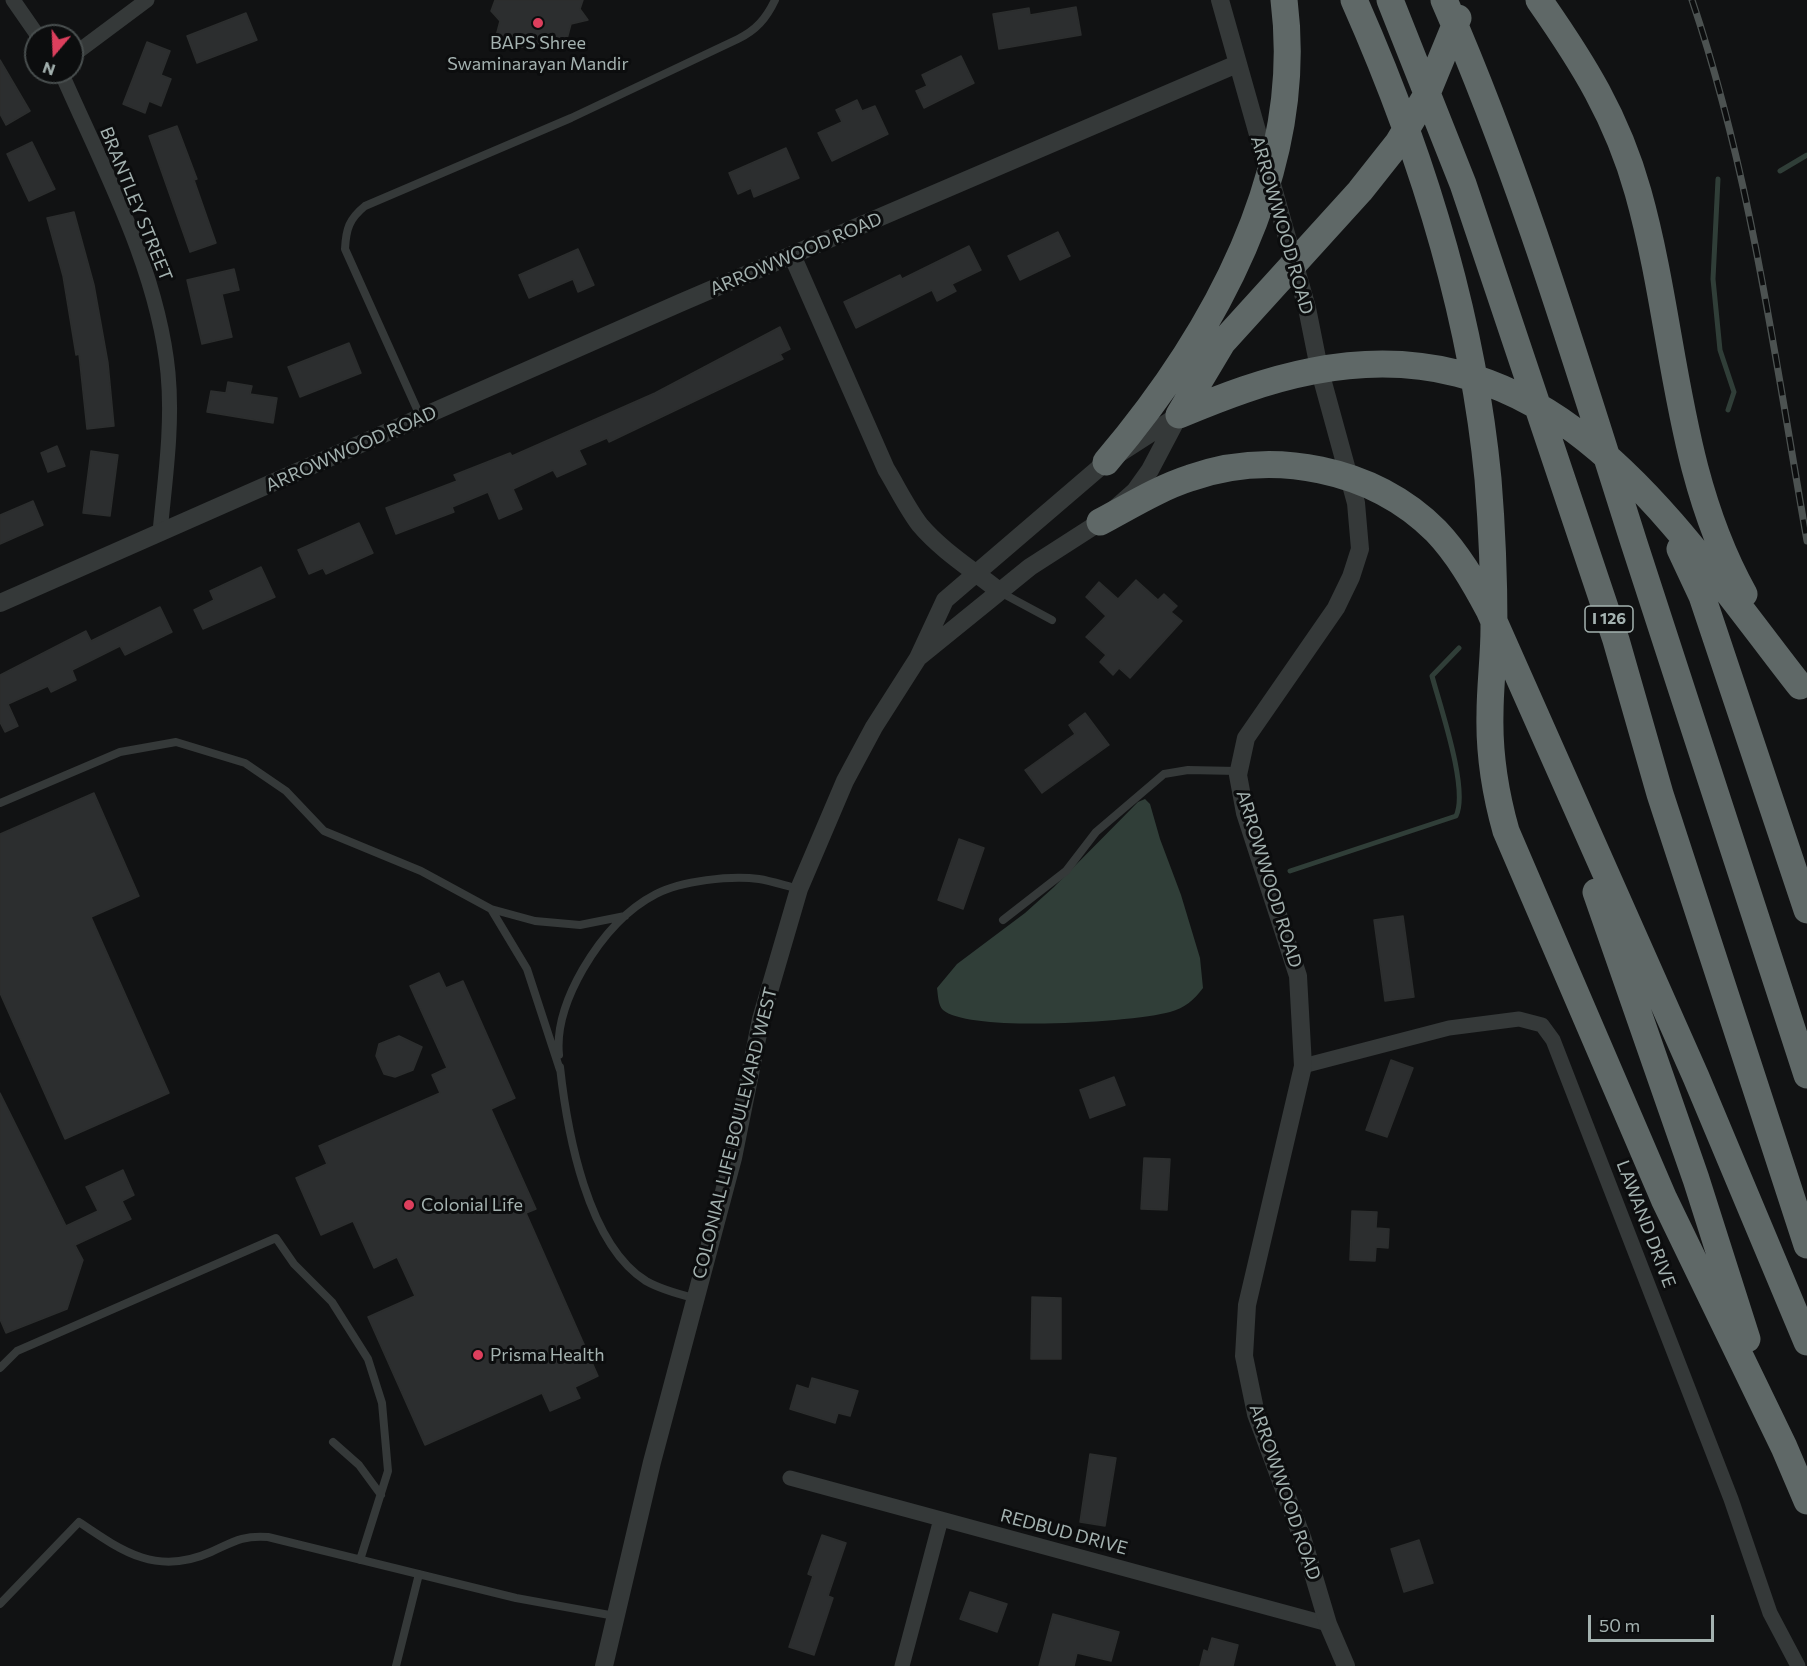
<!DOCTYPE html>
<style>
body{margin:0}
#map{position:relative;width:1807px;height:1666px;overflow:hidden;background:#111213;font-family:Commissioner,sans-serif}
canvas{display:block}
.north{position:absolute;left:24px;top:24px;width:60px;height:60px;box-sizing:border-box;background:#0c0d0e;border:2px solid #494f4f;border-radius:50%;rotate:199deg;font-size:16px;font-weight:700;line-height:24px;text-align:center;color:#a4b2b0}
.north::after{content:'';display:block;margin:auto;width:21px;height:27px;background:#dd3f5d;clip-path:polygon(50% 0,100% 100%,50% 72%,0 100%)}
.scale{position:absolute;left:1588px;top:1615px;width:126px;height:27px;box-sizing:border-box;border:3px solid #a4b2b0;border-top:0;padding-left:8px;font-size:18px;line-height:21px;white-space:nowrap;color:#a4b2b0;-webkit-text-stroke:4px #0c0d0e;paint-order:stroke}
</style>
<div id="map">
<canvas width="1807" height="1666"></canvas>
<div class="north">N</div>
<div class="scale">50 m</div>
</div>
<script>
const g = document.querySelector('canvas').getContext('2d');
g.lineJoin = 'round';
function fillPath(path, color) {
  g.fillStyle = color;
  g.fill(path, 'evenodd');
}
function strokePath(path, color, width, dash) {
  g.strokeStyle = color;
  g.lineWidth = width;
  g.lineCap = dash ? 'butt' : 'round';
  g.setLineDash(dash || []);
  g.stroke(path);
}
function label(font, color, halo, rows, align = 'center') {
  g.font = font + ' Commissioner,sans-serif';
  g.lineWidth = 6;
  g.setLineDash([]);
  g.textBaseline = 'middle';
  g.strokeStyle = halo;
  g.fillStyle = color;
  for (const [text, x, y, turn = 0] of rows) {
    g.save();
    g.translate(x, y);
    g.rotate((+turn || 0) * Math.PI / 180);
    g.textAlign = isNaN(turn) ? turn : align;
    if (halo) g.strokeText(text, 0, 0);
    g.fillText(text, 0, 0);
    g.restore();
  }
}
fillPath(new Path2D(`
 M1145,799L1150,804L1160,839L1181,895L1200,958L1203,988C1194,1000 1185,1008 1170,1012C1135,1022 969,1033 943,1010C938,1005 938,995 937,988L957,964L1025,913L1054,887L1138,802Z`), '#303e38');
strokePath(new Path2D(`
 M1780,171L1807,155
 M1718,179L1713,279L1720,350L1734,392L1728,410
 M1290,871L1456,816C1469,790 1440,706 1432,676L1459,648`), '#303e38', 5);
const building = new Path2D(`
 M495,0H583L580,9L588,20L571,24L567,39L522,47L513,36L495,40L500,21L491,11Z
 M1076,7L1081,35L999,49L993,14L1029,8L1030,15Z
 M246,13L257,40L197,63L187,36Z
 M147,42L170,51L161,75L171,79L161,106L149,101L145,113L123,104Z
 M961,56L974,83L924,108L916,91L927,86L922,75Z
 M0,60L30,111L6,125L0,114Z
 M857,100L862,111L875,106L888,134L832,161L818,133L842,122L836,110Z
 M177,126L197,179L194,180L216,243L190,252L149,136Z
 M32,142L55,189L29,201L7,154Z
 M786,148L799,178L754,197L751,188L738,194L729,173Z
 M74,212L94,285L108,363L114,426L87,429L79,354L76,355L63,276L47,218Z
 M1058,232L1070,256L1020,280L1008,256Z
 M969,246L981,270L952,284L956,291L937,301L932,290L856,328L844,302L900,275L902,279Z
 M578,249L594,285L578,292L573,279L529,298L519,275Z
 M234,269L239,290L222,294L232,337L202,344L187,280Z
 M780,327L790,349L780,354L783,359L609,442L607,438L579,450L586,464L557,477L553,470L513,489L522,509L499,519L488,492L452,507L454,512L396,534L386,508L457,481L454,475L510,453L512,456L655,393Z
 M349,343L361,373L300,397L288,367Z
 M228,382L252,386L250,394L277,398L273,423L207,412L211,391L226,393Z
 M57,446L65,466L48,472L41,453Z
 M91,451L118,455L110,516L83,513Z
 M33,501L43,525L0,544V515Z
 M359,523L373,553L326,574L323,568L309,574L298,550Z
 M261,567L275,597L203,629L194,610L214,600L210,591Z
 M1136,580L1158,600L1164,594L1177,606L1171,612L1182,621L1130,678L1119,668L1113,675L1100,662L1106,655L1086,637L1106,616L1086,597L1099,582L1118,599Z
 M160,607L172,632L125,655L120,646L72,670L76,680L51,692L48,686L8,704L18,726L5,732L0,722V675L86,631L91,641Z
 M1085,713L1109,745L1042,793L1025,770L1075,734L1069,725Z
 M94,793L139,896L91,917L169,1093L65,1139L0,993V834Z
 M959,839L984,848L963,909L938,900Z
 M1403,916L1414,997L1385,1001L1374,920Z
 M439,973L446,988L463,981L515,1098L491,1109L536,1209L526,1213L598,1376L575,1387L580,1398L550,1411L542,1393L425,1445L368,1317L415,1296L397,1257L374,1268L353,1221L321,1235L296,1178L327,1164L319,1146L440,1093L432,1075L447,1068L410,986Z
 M399,1036L422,1047L413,1070L395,1077L384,1074L376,1056L379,1044Z
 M1391,1060L1413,1068L1387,1137L1366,1130Z
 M1114,1077L1125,1105L1090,1118L1080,1090Z
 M0,1093L66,1226L98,1211L86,1187L123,1170L134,1195L122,1201L131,1219L75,1245L83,1260L67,1309L6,1333L0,1319Z
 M1144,1158L1170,1159L1167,1210L1141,1209Z
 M1352,1211L1377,1212L1376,1228L1389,1229L1388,1248L1376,1247L1375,1261L1350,1260Z
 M1032,1297L1061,1298V1359H1031Z
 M812,1378L858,1391L850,1416L838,1413L835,1423L790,1409L797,1385L809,1389Z
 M1090,1454L1116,1458L1105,1526L1080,1522Z
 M822,1535L846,1543L828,1596L833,1598L814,1655L789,1647L813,1576L808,1574Z
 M1419,1540L1433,1583L1404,1592L1391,1549Z
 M970,1592L1007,1604L997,1632L960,1619Z
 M1053,1614L1119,1632L1111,1661L1077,1653L1074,1666H1039Z
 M1212,1638L1238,1645L1233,1666H1200L1204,1650L1208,1652Z`);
fillPath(building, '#2c2e2f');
strokePath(building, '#2c2e2e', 1.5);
strokePath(new Path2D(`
 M421,418L345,249C346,229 349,219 365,206L571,118L738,39C756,30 766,19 775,0
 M1000,592L1052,620
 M0,803L120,752L176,742L245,763L286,791L324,831L421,871L491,909L527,969L560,1070
 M491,909L535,921L580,925L625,916
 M1003,920L1066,871L1096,832L1164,774L1188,770L1237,771
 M559,1055C556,1025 568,995 583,969C600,940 625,910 656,894C681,881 731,875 759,879C772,881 786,886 799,889
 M560,1067C567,1131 587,1244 646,1281C660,1289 678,1294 694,1298
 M0,1368L17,1351L276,1238L294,1264L332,1302L368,1359L382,1403L388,1471L360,1560
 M333,1442L359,1465L381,1495
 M0,1604L79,1522C123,1552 157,1576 211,1552C233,1542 243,1535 268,1537L516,1598L615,1616
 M396,1666L419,1574`), '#353939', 8);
strokePath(new Path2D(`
 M13,0L38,36
 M72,56L147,0
 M61,72C102,166 158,269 168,373C173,426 165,479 160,532
 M1303,1066L1449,1028L1519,1019L1542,1025L1553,1040L1731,1499L1770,1613L1798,1666
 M790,1478L1328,1624
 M902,1666L941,1519`), '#353939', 15);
strokePath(new Path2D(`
 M1220,0L1307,308L1319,368L1356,503L1360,549L1351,577L1336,608L1246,738L1238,775L1245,813L1298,976L1303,1066L1247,1305L1244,1356L1256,1414L1303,1540L1328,1624L1346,1666
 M792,255L886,469C897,487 907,508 920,525C942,551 973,570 999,591
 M0,603L680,303L1237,64
 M919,657L1030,567L1100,522L1135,491L1150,470L1179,415
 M604,1666L652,1462L733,1158L761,1019L799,889L845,781L874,727L918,658L945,600L1106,462L1179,415`), '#353939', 18);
strokePath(new Path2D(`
 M1354,0C1421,151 1472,313 1488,479C1492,528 1494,579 1494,628C1494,657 1490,686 1490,714C1489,754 1495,792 1506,831L1664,1199L1784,1447L1807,1501
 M1390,0L1463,184L1616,640L1660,794L1807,1245
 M1444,0C1521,176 1576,361 1634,543C1691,721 1750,897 1807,1075
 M1539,0C1583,63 1617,117 1638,192C1676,327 1674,468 1744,594
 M1179,415C1222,397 1266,380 1313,371C1554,324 1673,524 1800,686
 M1179,415L1222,343L1360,191L1398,143L1426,96L1458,18
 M1106,462C1213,336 1306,171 1284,0
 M1100,522C1130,506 1159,488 1190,478C1273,449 1373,468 1436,531C1458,554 1474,582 1489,610L1696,1077L1807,1342
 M1680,549L1702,596L1807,910
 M1596,892L1696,1179L1747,1339`), '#5f6867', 27);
const rail = new Path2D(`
 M1692,0C1751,175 1775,359 1807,541`);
strokePath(rail, '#4c5251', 7);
strokePath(rail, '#0c0d0e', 4.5, [14]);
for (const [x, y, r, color] of [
 [538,23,6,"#dd3f5d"],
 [409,1205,6,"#dd3f5d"],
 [478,1355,6,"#dd3f5d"]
]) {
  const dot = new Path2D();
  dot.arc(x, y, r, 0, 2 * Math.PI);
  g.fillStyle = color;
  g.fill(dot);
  strokePath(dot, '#0c0d0e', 2);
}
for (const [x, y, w] of [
 [1609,619,48]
]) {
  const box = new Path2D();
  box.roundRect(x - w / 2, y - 13, w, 26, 4.5);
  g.fillStyle = '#0c0d0e';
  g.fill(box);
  strokePath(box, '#a4b2b0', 1.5);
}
label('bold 16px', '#a4b2b0', null, [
 ["I 126",1609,619]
]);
label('18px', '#a4b2b0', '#0c0d0e', [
 ["BAPS Shree",538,43,"center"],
 ["Swaminarayan Mandir",538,64,"center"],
 ["Colonial Life",421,1205],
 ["Prisma Health",490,1355]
], 'left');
label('18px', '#a4b2b0', '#0c0d0e', [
 ["BRANTLEY STREET",136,204,68],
 ["ARROWWOOD ROAD",1282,225,74],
 ["ARROWWOOD ROAD",796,254,-23],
 ["ARROWWOOD ROAD",351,449,-24],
 ["ARROWWOOD ROAD",1269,879,73],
 ["COLONIAL LIFE BOULEVARD WEST",735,1133,-76],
 ["LAWAND DRIVE",1646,1224,69],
 ["ARROWWOOD ROAD",1285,1492,71],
 ["REDBUD DRIVE",1064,1532,15]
]);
</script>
